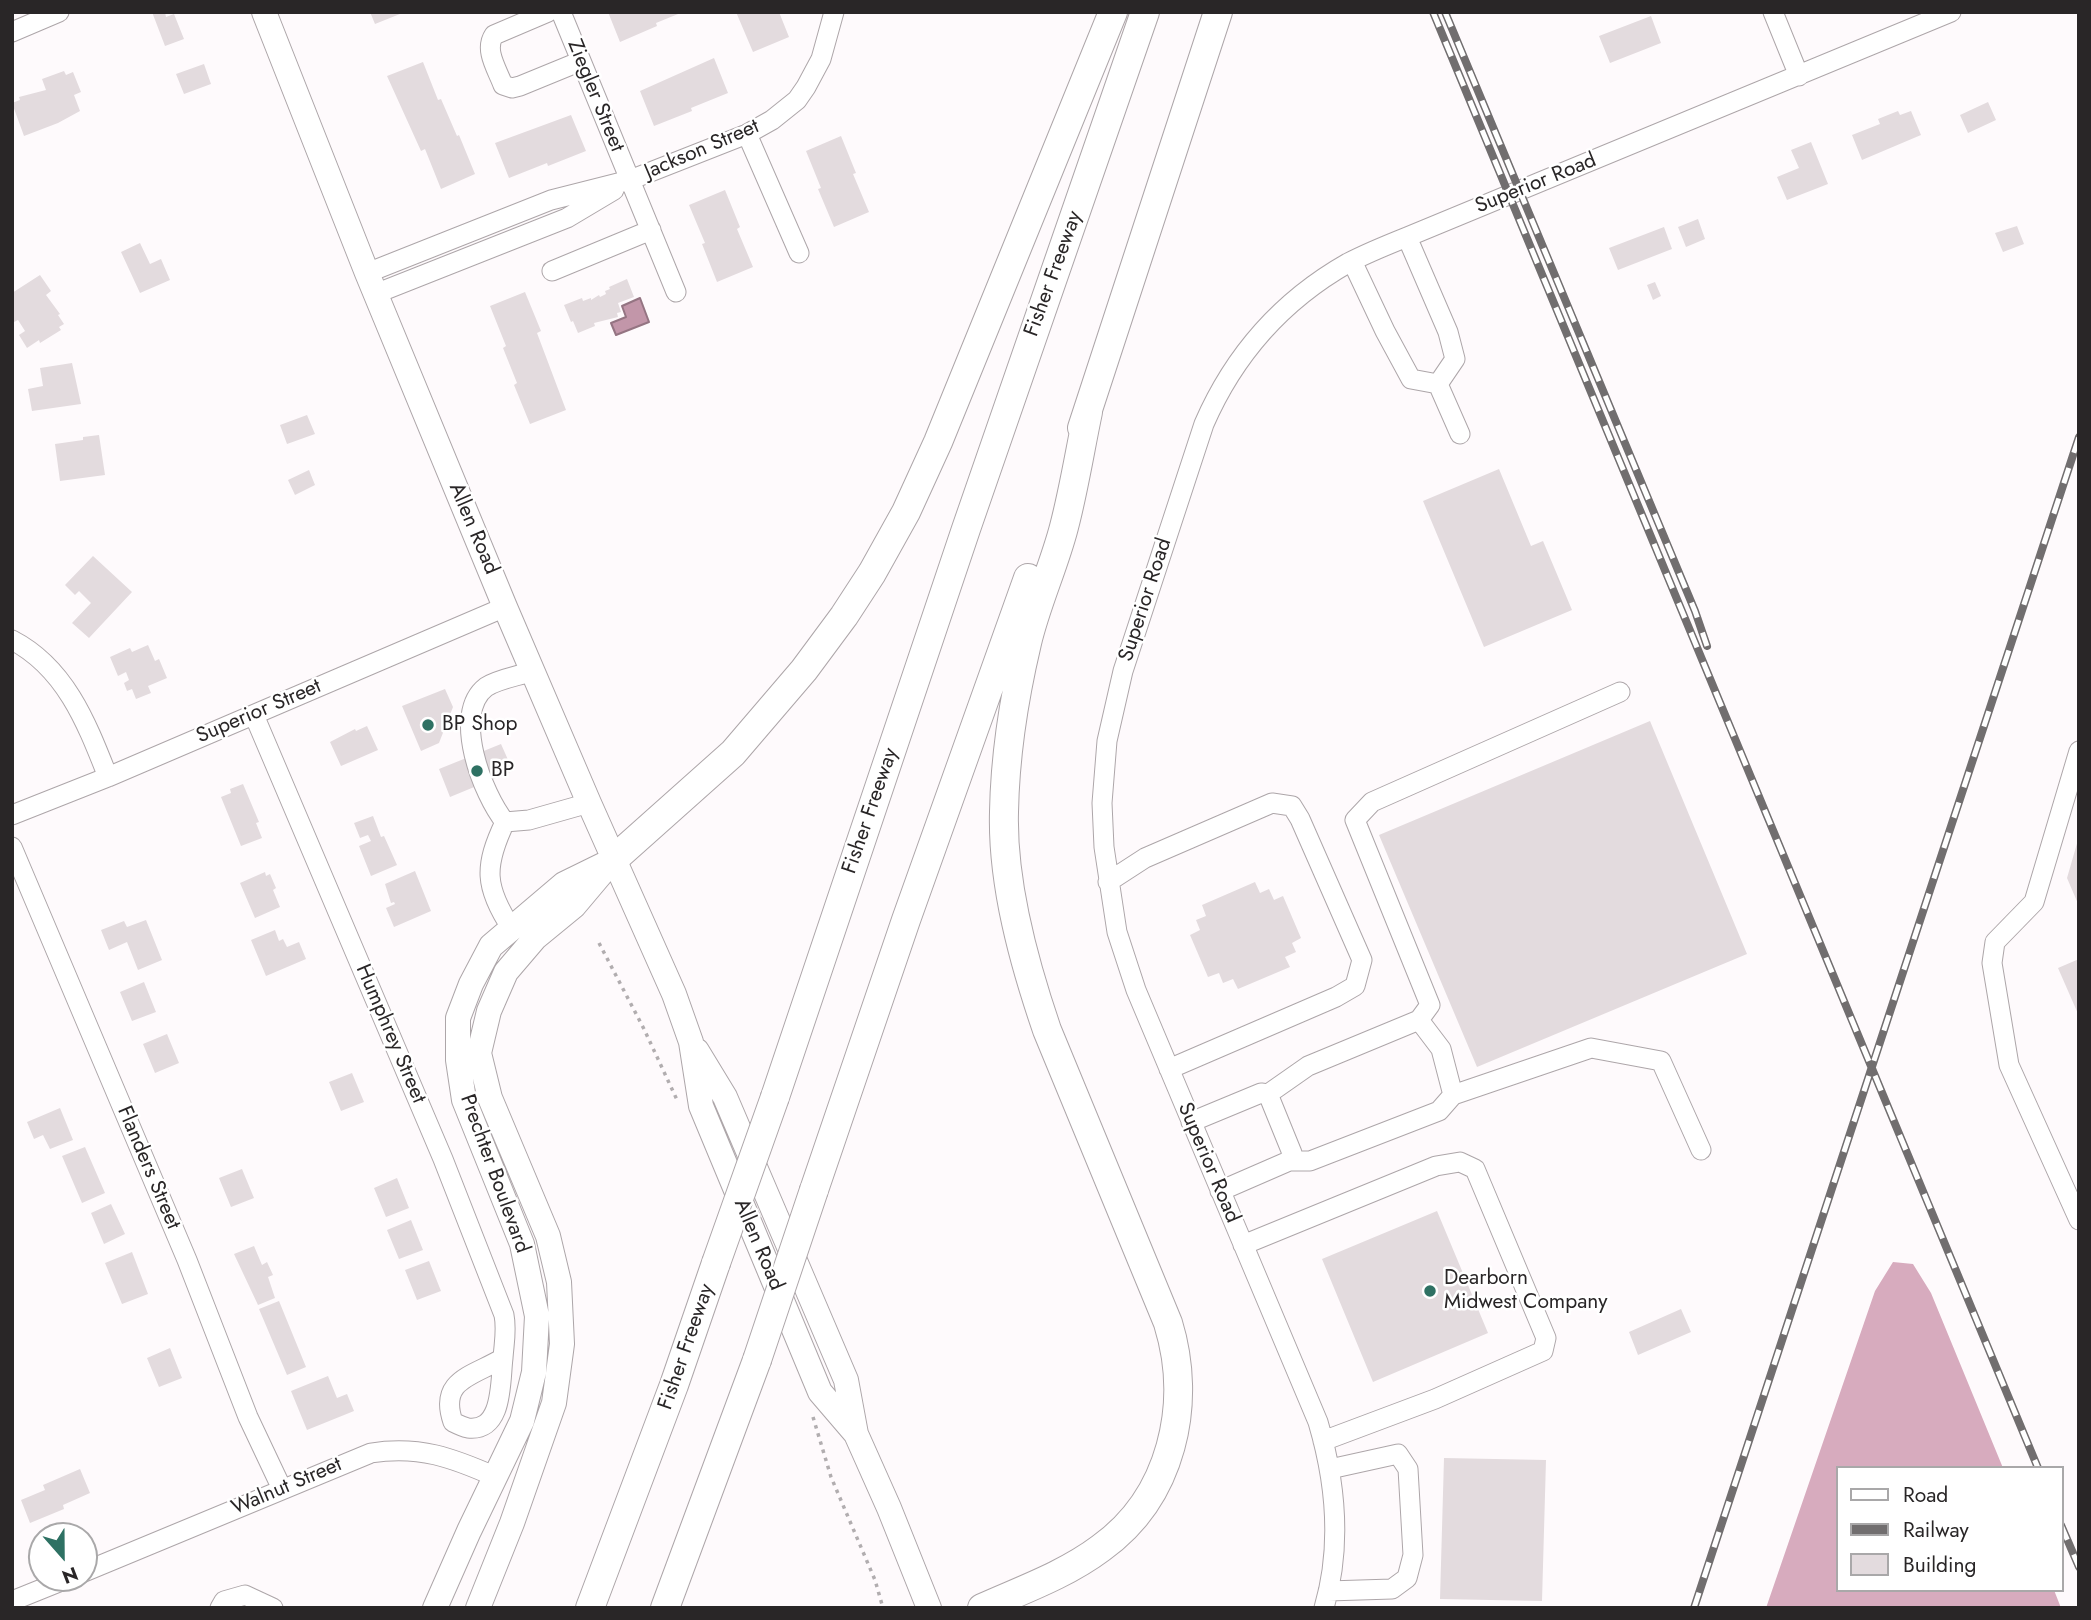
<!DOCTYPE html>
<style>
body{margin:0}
#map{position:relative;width:2091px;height:1620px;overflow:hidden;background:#fefafc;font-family:Jost,sans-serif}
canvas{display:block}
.frame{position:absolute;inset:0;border:14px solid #292627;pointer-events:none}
.legend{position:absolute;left:1836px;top:1466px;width:228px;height:126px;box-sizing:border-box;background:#fff;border:2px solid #a9a8a9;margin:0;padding:9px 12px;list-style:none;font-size:21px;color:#292627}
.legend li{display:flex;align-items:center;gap:14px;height:35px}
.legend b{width:35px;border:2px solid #a9a8a9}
.north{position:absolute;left:28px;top:1522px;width:70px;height:70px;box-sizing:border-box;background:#fff;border:2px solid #a9a8a9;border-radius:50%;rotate:159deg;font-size:19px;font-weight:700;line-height:28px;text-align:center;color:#292627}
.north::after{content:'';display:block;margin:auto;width:24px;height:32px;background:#2e7163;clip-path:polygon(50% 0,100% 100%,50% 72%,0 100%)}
</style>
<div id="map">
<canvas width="2091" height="1620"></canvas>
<div class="frame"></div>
<ul class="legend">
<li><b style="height:9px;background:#fff"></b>Road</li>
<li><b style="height:9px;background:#716e6f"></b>Railway</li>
<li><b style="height:19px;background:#e3dbde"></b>Building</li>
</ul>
<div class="north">N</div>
</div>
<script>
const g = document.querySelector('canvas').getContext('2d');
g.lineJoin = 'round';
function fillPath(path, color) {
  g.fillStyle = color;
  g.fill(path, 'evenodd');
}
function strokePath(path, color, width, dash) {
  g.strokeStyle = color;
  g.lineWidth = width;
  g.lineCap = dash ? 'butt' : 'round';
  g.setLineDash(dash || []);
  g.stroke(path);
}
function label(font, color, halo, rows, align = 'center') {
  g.font = font + ' Jost,sans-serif';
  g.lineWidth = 5;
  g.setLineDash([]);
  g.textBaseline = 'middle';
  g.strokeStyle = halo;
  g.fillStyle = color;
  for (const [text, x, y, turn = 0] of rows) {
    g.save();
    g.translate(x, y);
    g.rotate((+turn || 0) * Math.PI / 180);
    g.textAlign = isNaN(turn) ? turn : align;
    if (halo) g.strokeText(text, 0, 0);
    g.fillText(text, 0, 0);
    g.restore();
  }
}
fillPath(new Path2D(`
 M1893,1262L1913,1264L1931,1293L2003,1468H1837V1590H2054L2061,1608H1766L1875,1291Z`), '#d7abbe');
const water = new Path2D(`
 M640,298L649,322L616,335L611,323L626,317L622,306Z`);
fillPath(water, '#c296a9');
strokePath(water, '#947482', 2);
fillPath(new Path2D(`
 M152,12H165L166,17L174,14L184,39L165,46Z
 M370,12H405L375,24Z
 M608,12H683L656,23L657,26L620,42Z
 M736,12H779L789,37L753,52Z
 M1651,16L1661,43L1610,63L1599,36Z
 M714,58L728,93L691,108L692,111L654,126L640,91Z
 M423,62L438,100L441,99L457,136L459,135L475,174L441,189L425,149L421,151L387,76Z
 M204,64L211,84L184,94L176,74Z
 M64,71L66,75L73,72L81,92L74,95L80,111L58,123L24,136L12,103L20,100L19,97L46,90L42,79Z
 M1988,102L1996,120L1968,133L1960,115Z
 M1898,111L1900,115L1911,111L1921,135L1862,160L1852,135L1880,124L1878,119Z
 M571,115L586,151L548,166L547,163L509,178L495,143Z
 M841,136L856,173L853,174L869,212L834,227L818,189L821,188L806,151Z
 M1811,142L1828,184L1787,200L1777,177L1799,168L1791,150Z
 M725,190L740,227L737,229L753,267L717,282L702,244L705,243L689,205Z
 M1698,219L1705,239L1686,247L1678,227Z
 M2017,226L2024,244L2003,252L1995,233Z
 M1664,227L1672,249L1618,270L1609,248Z
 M140,243L150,264L161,259L170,280L140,293L121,252Z
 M40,275L51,291L46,295L60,314L58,315L64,324L59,327L61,330L40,343L39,340L27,348L19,335L25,331L18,320L12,323V293Z
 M627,279L634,297L618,303L621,312L617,313L618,317L594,323L595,326L578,333L573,321L571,322L564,305L582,298L583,301L591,298V300L599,295L600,297L606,294L605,291L610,289L609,287Z
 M1655,282L1661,296L1653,300L1647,285Z
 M525,292L541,331L537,333L566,410L530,424L514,385L517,383L503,348L506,346L490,306Z
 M72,363L81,404L32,411L28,389L43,386L40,368Z
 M307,415L315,434L287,444L280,425Z
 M99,435L105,475L60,481L55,444L83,440V437Z
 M1499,469L1531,546L1543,541L1572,610L1484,647L1423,501Z
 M309,470L315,485L295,495L288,480Z
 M93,556L132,592L89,638L72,623L91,603L79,591L75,595L65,585Z
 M148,645L155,661L159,659L167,678L148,686L151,693L136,699L132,689L127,691L124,683L129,680L126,672L118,676L110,657L130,648L132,652Z
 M445,689L453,707L439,743L421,751L402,706Z
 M1650,721L1747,954L1477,1067L1379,835Z
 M367,726L378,750L341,766L330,742L355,729L356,731Z
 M501,744L513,771L450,797L439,769Z
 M243,784L259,822L256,823L262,838L241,846L221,797L231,793L230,789Z
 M373,816L381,837L384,836L397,865L371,876L359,846L371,841L368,835L360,838L354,823Z
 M2078,840H2079V906L2067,878Z
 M415,871L431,911L394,927L386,908L395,904L394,902L391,903L385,884Z
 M265,872L266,876L270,874L276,888L273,890L280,907L255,918L240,883Z
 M1255,882L1260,893L1269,889L1274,900L1283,896L1301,938L1292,943L1296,952L1285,957L1290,967L1238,989L1233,979L1223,983L1219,973L1208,977L1190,935L1200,930L1196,920L1206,916L1202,905Z
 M146,920L162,960L138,970L127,942L109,950L101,930L124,921L127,927Z
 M275,930L279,941L283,939L287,947L299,942L306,959L266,976L251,940Z
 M2079,959V1016L2058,968Z
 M144,982L156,1012L132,1021L120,992Z
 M167,1034L179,1063L155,1073L143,1044Z
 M352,1073L364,1102L341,1111L329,1082Z
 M60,1108L73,1140L50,1149L43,1135L34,1139L27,1122Z
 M85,1147L105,1193L82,1203L62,1156Z
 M242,1169L254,1198L231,1207L219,1178Z
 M397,1178L409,1208L386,1217L374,1188Z
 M111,1204L125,1234L104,1244L91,1213Z
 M1437,1211L1488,1333L1373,1382L1322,1259Z
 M411,1220L423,1250L399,1259L387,1230Z
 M254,1246L262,1265L267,1262L273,1275L268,1277L275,1298L258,1305L234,1254Z
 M132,1252L148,1294L122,1304L105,1263Z
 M429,1261L441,1291L417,1300L405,1270Z
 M279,1301L306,1367L287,1375L259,1309Z
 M1681,1309L1691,1332L1638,1355L1629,1332Z
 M170,1348L182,1378L159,1387L147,1358Z
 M328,1376L337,1398L347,1394L354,1411L307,1430L291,1391Z
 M1444,1458L1546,1460L1542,1601L1440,1599Z
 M80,1469L90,1493L63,1505L64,1509L30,1523L21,1500L45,1490L43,1485Z`), '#e3dbde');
const minor = new Path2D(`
 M548,12L494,35C484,50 497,69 503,85L512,88L520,86L581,61
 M561,12L676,292
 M1773,12L1799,76
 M12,32L59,12
 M747,134L799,253
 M1352,261L1385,331L1411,379L1438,384L1455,359L1448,332L1407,237
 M552,271L651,230
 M367,273L551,200L630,180L747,134L772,120L797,100L806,87L821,59L834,12
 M375,294L567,218L614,190
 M1438,384L1460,434
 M12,640C66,668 87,724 108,777
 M533,671C519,676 498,679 486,687C451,714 483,795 505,822L529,820L589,803
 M254,715L443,1159L504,1315C507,1330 504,1343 503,1358C500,1380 504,1432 468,1428C463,1427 457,1424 453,1422C438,1379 474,1376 503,1358
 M2079,751L2034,902L1995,942L1992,963L2009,1065L2079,1220
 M12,815L108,777L505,607
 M505,822C484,866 484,887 512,929
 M12,847L187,1260L248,1417L282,1489
 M1108,882L1145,858L1272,803L1292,806L1300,819L1362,960L1355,986L1336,997L1169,1069
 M1419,1020L1430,1005L1355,820L1372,802L1620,692
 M1268,1094L1308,1066L1419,1020L1441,1049L1453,1095L1439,1111L1310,1161H1289
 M1453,1095L1591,1048L1661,1061L1701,1150
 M1191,1122L1261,1093L1268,1094L1292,1153L1289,1161L1220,1191
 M1243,1245L1436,1166L1460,1162L1475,1169L1546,1338L1543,1351L1435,1399L1323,1441
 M84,1572L371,1453C419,1445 453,1458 496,1477
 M1328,1591L1392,1589L1407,1578L1413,1555L1408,1469L1398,1454L1330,1469
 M12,1601L69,1578
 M220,1608L224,1601L245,1595L273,1608
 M1324,1608C1342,1546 1336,1483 1318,1422L1136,990L1117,932L1104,847L1102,803L1107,741L1123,671L1204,424C1234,355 1283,300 1348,263C1367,253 1387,245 1407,237L1951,12`);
const major = new Path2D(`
 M264,12L367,273L505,607L589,803L674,994L691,1042L701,1106L820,1392L856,1434
 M697,1051L725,1097L846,1380L856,1434L889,1508L929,1608
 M435,1608L469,1531L522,1421L534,1372L537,1316L522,1244L464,1100L458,1060V1018L471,984L491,946L564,884L613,860
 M478,1608L512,1523L554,1403L562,1344L559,1282L548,1236L490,1098L479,1053L489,1011L506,972L535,938L574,906L606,868`);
const highway = new Path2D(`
 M1082,428L1218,12
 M613,860L733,753L804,670L844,616L872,573L906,512L938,442L1113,12
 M775,1097L966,529L1145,12
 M814,1190L906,920L1028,578
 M590,1608L674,1385L716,1263
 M665,1608L757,1360
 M982,1608C1022,1590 1065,1575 1101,1548C1172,1497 1193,1404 1168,1323L1047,1030C1024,963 1002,884 1004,812C1005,756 1014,698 1027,643C1036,604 1054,566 1064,527C1074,489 1080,450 1088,412`);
strokePath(minor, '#ada6a9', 21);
strokePath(major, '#ada6a9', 26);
strokePath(highway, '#ada6a9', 30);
strokePath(new Path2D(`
 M599,943L644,1029L678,1102
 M813,1417L831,1477L875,1580L883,1608`), '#b1adaf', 3.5, [3.5, 5]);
strokePath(minor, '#fff', 19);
strokePath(major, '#fff', 24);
strokePath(highway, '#fff', 28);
const rail = new Path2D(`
 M1433,12L2038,1468
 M1445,12L1695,611L1707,646
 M2061,1525L2079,1567
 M1694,1608L2079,437`);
strokePath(rail, '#716e6f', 8);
strokePath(rail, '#fff', 5, [16]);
const highwayBridge = new Path2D(`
 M716,1263L775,1097
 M757,1360L814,1190`);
strokePath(highwayBridge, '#ada6a9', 30, []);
strokePath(highwayBridge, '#fff', 28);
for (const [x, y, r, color] of [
 [428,725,7,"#2e7163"],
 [477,771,7,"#2e7163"],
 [1430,1291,7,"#2e7163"]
]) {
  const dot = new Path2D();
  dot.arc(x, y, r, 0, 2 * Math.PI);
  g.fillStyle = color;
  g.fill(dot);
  strokePath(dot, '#fff', 2.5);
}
label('21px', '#292627', '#fff', [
 ["Ziegler Street",595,96,68],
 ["Jackson Street",702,150,-23],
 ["Superior Road",1536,184,-22],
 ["Fisher Freeway",1054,274,-70],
 ["Allen Road",473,529,67],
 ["Superior Road",1146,600,-72],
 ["Superior Street",259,712,-23],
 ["Fisher Freeway",871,811,-71],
 ["Humphrey Street",390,1034,67],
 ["Superior Road",1208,1163,67],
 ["Flanders Street",148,1168,67],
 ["Prechter Boulevard",494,1174,70],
 ["Allen Road",758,1245,67],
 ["Fisher Freeway",687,1347,-71],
 ["Walnut Street",287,1487,-23]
]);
label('21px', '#292627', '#fff', [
 ["BP Shop",442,725],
 ["BP",491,771],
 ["Dearborn",1444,1279],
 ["Midwest Company",1444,1303]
], 'left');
</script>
